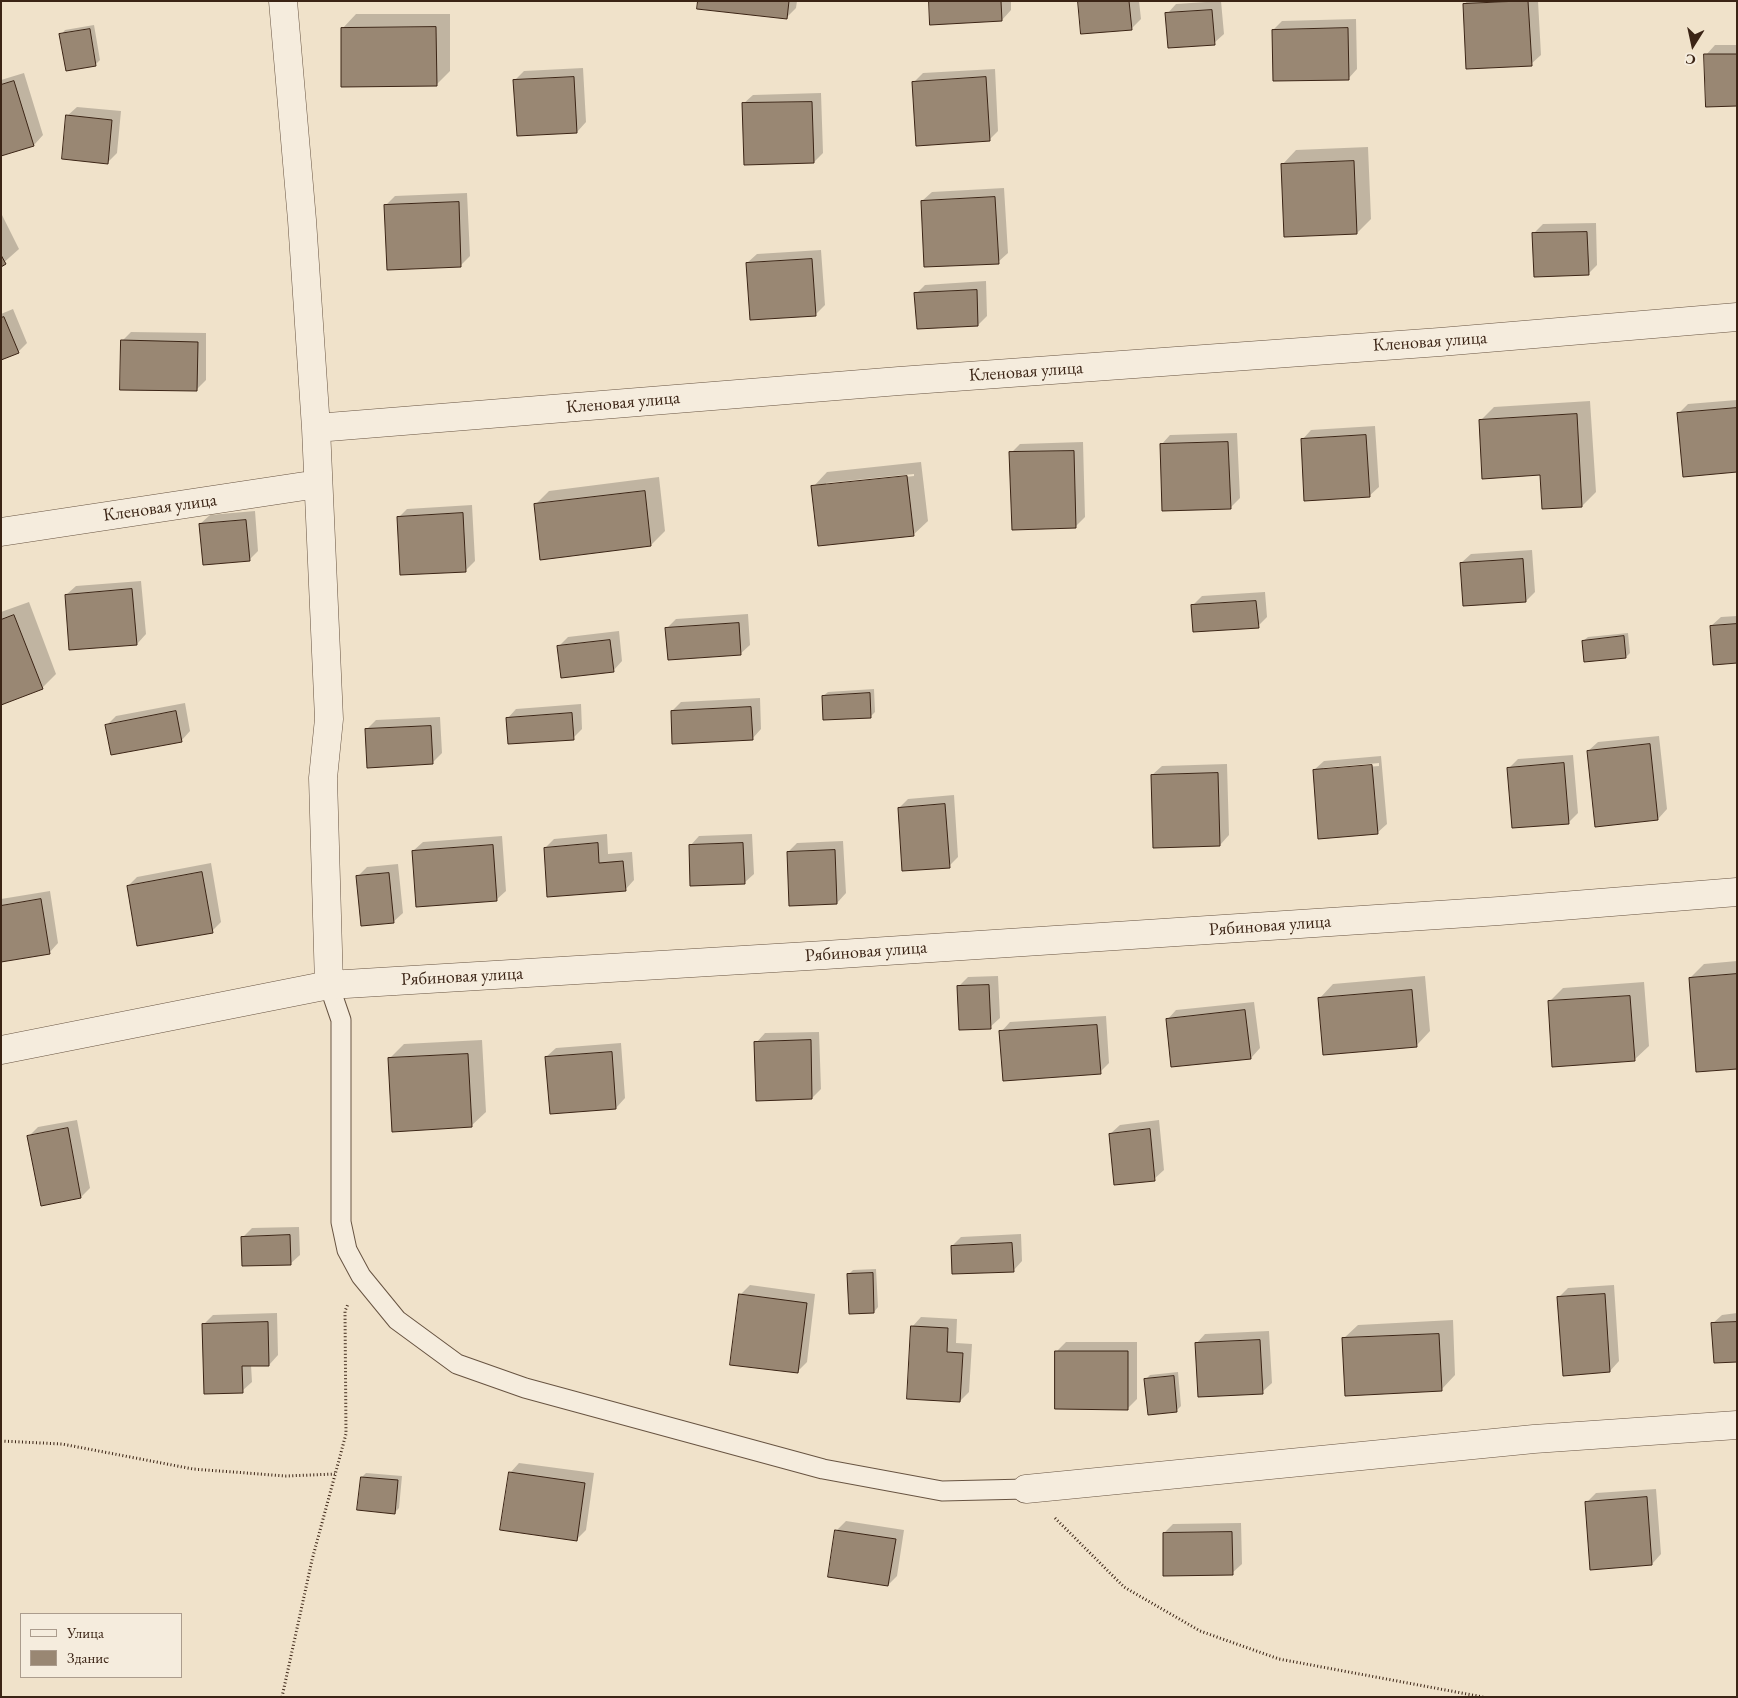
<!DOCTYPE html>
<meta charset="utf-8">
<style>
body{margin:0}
#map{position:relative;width:1738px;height:1698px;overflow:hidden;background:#f0e2ca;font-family:"EB Garamond",serif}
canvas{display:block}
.frame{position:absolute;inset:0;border:2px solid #3b2415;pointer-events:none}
.legend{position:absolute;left:20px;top:1613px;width:162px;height:65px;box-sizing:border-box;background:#f5ecdd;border:1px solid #ab9c8d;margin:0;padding:6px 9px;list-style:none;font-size:15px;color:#3b2415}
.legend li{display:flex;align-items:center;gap:10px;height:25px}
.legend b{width:25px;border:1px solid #ab9c8d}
.north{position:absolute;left:1668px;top:20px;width:50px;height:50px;-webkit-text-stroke:4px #f5ecdd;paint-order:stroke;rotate:190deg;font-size:14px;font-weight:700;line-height:20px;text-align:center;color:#3b2415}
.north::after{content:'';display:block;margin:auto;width:18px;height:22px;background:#3b2415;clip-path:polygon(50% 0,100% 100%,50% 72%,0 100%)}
</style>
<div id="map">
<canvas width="1738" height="1698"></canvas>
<div class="frame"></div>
<ul class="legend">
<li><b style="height:6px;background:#f5ecdd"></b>Улица</li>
<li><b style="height:14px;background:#998773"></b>Здание</li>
</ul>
<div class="north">С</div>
</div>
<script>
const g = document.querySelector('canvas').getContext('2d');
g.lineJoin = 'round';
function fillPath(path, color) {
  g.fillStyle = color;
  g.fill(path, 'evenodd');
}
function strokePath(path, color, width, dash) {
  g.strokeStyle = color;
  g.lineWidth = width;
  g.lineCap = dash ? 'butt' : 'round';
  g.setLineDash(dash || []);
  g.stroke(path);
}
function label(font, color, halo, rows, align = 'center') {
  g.font = font + ' "EB Garamond",serif';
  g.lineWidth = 4.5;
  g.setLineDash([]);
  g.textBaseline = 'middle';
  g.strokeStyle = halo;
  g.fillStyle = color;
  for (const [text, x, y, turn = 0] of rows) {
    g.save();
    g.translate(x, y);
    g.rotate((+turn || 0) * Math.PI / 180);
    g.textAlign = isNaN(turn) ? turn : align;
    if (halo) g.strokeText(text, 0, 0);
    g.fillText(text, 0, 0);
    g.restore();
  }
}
fillPath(new Path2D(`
 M699,1H797L796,8L787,17Z
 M930,1H1011V10L1002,20Z
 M1080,1H1139L1141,19L1131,29Z
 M1221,1L1224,34L1214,43L1167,14L1176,4Z
 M1467,1H1538L1541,55L1531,64L1464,5Z
 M356,14H450V71L436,85L342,29Z
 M1356,19L1357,69L1348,79L1273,30L1282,21Z
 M94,25L100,60L96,64L61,35L65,30Z
 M1715,45H1737V105L1706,55Z
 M583,68L586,122L577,132L515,80L524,71Z
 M995,69L998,131L989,140L913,83L923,73Z
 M24,73L43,135L34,145L1,155V80Z
 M821,93L823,153L814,162L743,104L753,95Z
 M77,107L121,111L117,153L108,162L67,116Z
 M1368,147L1371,219L1357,233L1282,165L1296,150Z
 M1004,188L1008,253L998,262L922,201L932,192Z
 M467,193L470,256L460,266L385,206L395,196Z
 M1,213L19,249L1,265Z
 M1596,223L1597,265L1588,274L1534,233L1543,224Z
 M821,250L825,305L816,314L747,263L757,254Z
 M986,281L987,316L978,325L916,294L925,285Z
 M13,309L27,343L18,352L1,359V314Z
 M131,332L206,333V380L196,390L122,341Z
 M1737,400V471L1679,413L1688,404Z
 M1590,401L1596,492L1582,506L1480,421L1494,407Z
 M1375,426L1379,487L1369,496L1302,440L1311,430Z
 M1237,433L1240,498L1230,508L1161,445L1170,435Z
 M1083,442L1085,517L1076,526L1011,453L1020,444Z
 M921,462L928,521L913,535L813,487L827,472ZM914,474V476L826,486V483Z
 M659,477L665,531L651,545L535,505L549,491Z
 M472,505L475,561L466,570L398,518L407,509Z
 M255,511L258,551L249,560L200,524L210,515Z
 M1532,550L1535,592L1526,601L1461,563L1471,554Z
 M141,581L146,634L137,644L66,595L76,586Z
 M1265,592L1267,617L1258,626L1192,606L1202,596Z
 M29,602L56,674L42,688L1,704V612Z
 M748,614L750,645L740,654L667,628L676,619Z
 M1737,616V662L1711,626L1721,617Z
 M619,631L622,661L613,671L559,646L568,637Z
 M1628,633L1630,653L1626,657L1583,641L1588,637Z
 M874,689L875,712L870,717L823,696L828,692Z
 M760,698L761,729L752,739L672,711L681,702Z
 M185,703L190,731L181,741L107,725L116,716Z
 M581,704L582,729L573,738L507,719L516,709Z
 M440,717L442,753L433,762L366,730L376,720Z
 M1659,736L1667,809L1658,819L1588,751L1598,742Z
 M1573,755L1578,813L1568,823L1508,769L1518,759Z
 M1381,756L1387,824L1377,833L1314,770L1324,761ZM1379,763V766L1323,770V768Z
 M1227,764L1229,835L1220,845L1152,775L1162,766Z
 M954,795L958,857L949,866L899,808L908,799Z
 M607,834L608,854L632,852L634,880L625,890L545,848L554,839Z
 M752,834L754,874L744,883L690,846L699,836Z
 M502,836L506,891L496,900L413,851L423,842Z
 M843,841L846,893L837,903L788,852L797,843Z
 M211,863L221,922L212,931L128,886L137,877Z
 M398,864L403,913L393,922L357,877L367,867Z
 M50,891L58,943L49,953L1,961V899Z
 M1737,961V1067L1690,978L1704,964Z
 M998,976L1000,1018L990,1027L958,987L968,977Z
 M1425,976L1430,1031L1416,1046L1319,999L1333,984Z
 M1644,982L1649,1046L1634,1060L1549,1002L1563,988Z
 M1254,1002L1260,1048L1251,1058L1167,1020L1176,1010Z
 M1106,1016L1109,1063L1100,1072L1001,1032L1010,1022Z
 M819,1032L821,1089L812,1098L756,1043L765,1033Z
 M482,1040L486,1112L471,1126L389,1059L404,1044Z
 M621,1043L625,1098L616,1108L546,1057L556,1048Z
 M77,1120L90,1188L81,1197L28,1137L38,1127Z
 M1159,1120L1164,1170L1154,1179L1110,1134L1120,1125Z
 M299,1227L300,1255L290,1264L243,1237L252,1228Z
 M1021,1234L1022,1261L1013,1271L952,1246L961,1237Z
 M876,1269L878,1307L874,1312L849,1274L853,1270Z
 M750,1285L815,1294L807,1362L797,1372L740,1295Z
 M1614,1285L1619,1361L1610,1371L1558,1298L1568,1288Z
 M277,1313L278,1355L269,1365H251L252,1382L242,1391L204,1324L213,1315Z
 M1737,1313V1361L1712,1324L1722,1315Z
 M921,1317L957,1319L956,1343L972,1344L969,1392L960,1401L912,1327Z
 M1453,1320L1455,1375L1441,1390L1343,1339L1358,1325Z
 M1269,1331L1272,1383L1262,1392L1196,1344L1205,1334Z
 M1066,1342H1137V1399L1127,1409L1056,1352Z
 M1178,1372L1181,1406L1177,1410L1146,1379L1150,1375Z
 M519,1463L594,1473L586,1530L576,1540L510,1473Z
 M366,1473L402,1476L399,1508L394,1513L362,1477Z
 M1656,1489L1661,1554L1652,1564L1587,1502L1596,1493Z
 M846,1521L904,1530L897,1576L888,1585L829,1576L837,1530Z
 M1241,1523L1242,1564L1232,1573L1164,1533L1173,1524Z`), '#0003');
const building = new Path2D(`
 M698,1H789L787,19L697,9Z
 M929,1H1001L1002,21L930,25Z
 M1078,1H1129L1132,30L1081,34Z
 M1528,1L1532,66L1466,69L1463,4Z
 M1212,10L1215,45L1168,48L1165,13Z
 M436,27L437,86L341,87V28Z
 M1348,28L1349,80L1273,81L1272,30Z
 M90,29L96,66L66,71L59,34Z
 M1704,54H1737V106L1706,107Z
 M574,77L577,133L517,136L513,80Z
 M986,77L990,141L916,146L912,82Z
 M14,81L34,146L1,156V85Z
 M812,102L814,163L744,165L742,103Z
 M66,115L112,120L108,164L62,159Z
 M1354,161L1357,234L1284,237L1281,164Z
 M995,197L999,264L924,267L921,201Z
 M459,202L461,267L387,270L384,205Z
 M1587,232L1589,275L1534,277L1532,233Z
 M1,255L6,264L1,267Z
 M812,259L816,316L750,320L746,263Z
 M977,290L978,326L917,329L914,293Z
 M4,317L19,353L1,360V318Z
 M121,340L198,342L197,391L120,390Z
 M1737,408V472L1683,477L1677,413Z
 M1577,414L1582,507L1542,509L1540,475L1482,479L1479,420Z
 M1366,435L1370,497L1304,501L1301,439Z
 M1228,442L1231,509L1162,511L1160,444Z
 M1074,451L1076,528L1012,530L1009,452Z
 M907,476L914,536L818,546L811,486Z
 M645,491L651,546L540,560L534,504Z
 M463,513L466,572L400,575L397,517Z
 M246,520L250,561L203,565L199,524Z
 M1523,559L1526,602L1463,606L1460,563Z
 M132,589L137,645L69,650L65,595Z
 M1256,601L1259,628L1193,632L1191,605Z
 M14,615L43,689L1,705V620Z
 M739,623L741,655L668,660L665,628Z
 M1737,624V663L1713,665L1710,626Z
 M1624,636L1626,658L1584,662L1582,641Z
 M610,640L614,672L561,678L557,646Z
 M870,693L871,718L823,720L822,696Z
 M751,707L753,740L672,744L671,711Z
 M176,711L182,742L111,755L105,725Z
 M572,713L574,740L508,744L506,718Z
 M431,726L433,764L367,768L365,729Z
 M1650,744L1658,820L1595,827L1587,751Z
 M1564,763L1569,824L1512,828L1507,768Z
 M1372,765L1378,834L1318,839L1313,770Z
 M1218,773L1220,846L1153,848L1151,775Z
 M945,804L950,868L902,871L898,808Z
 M598,843L599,863L623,861L626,891L547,897L544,848Z
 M743,843L745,884L690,886L689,845Z
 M493,845L497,901L416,907L412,851Z
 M835,850L837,904L789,906L787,852Z
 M202,872L213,933L137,946L127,886Z
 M389,873L394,923L361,926L356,876Z
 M41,899L50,954L1,962V906Z
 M1737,974V1069L1696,1072L1689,978Z
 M989,985L991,1029L959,1030L957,986Z
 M1412,990L1417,1047L1323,1055L1318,998Z
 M1630,996L1635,1061L1552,1067L1548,1001Z
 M1245,1010L1251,1059L1171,1067L1166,1019Z
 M1097,1025L1101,1074L1003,1081L999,1031Z
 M811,1040L812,1099L756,1101L754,1042Z
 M612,1052L616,1109L550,1114L545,1057Z
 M468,1054L472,1127L392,1132L388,1058Z
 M68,1128L81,1198L41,1206L27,1136Z
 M1150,1129L1155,1181L1114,1185L1109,1134Z
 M290,1235L291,1265L242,1266L241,1237Z
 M1012,1243L1014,1272L952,1274L951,1246Z
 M873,1273L874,1313L849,1314L847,1274Z
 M739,1294L807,1303L798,1373L730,1365Z
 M1605,1294L1610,1372L1563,1376L1557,1297Z
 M268,1322L269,1366H242L243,1393L204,1394L202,1324Z
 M1737,1322V1362L1714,1363L1711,1323Z
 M911,1326L948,1328L947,1352L963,1353L960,1402L907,1399Z
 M1439,1334L1442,1391L1345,1396L1342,1338Z
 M1260,1340L1263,1394L1198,1397L1195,1343Z
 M1055,1351H1128V1410L1055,1409Z
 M1174,1376L1177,1412L1148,1415L1144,1379Z
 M509,1472L585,1483L577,1541L500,1530Z
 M361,1477L398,1480L395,1514L357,1510Z
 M1647,1497L1652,1565L1590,1570L1585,1502Z
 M835,1530L896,1539L888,1586L828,1577Z
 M1232,1532L1233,1575L1163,1576V1533Z`);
fillPath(building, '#998773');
strokePath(building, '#3b2415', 1);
const lane = new Path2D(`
 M329,985L341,1020V1222L347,1250L361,1276L397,1320L457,1364L525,1388L823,1469L942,1491L1026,1489`);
const street = new Path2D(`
 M283,1L302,220L316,428L329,719L323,778L329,985
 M316,428L899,381L1440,342L1737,317
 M1,532L318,484
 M1,1050L329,985L825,955L1499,911L1737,892
 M1026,1489L1534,1439L1737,1425`);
strokePath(lane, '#685442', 21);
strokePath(street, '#685442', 29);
strokePath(new Path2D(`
 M1,1441L62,1444L193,1469L286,1476L335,1474
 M1055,1518L1124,1587L1200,1631L1279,1659L1483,1697
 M282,1697L312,1560L346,1434L345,1311L348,1304`), '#3b2415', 3, [1, 2.5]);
strokePath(lane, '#f5ecdd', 19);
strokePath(street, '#f5ecdd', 28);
label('18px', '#3b2415', '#f5ecdd', [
 ["Кленовая улица",1430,342,-4],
 ["Кленовая улица",1026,372,-4],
 ["Кленовая улица",623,403,-5],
 ["Кленовая улица",160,508,-8],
 ["Рябиновая улица",1270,926,-4],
 ["Рябиновая улица",866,952,-4],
 ["Рябиновая улица",462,977,-3]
]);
</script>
